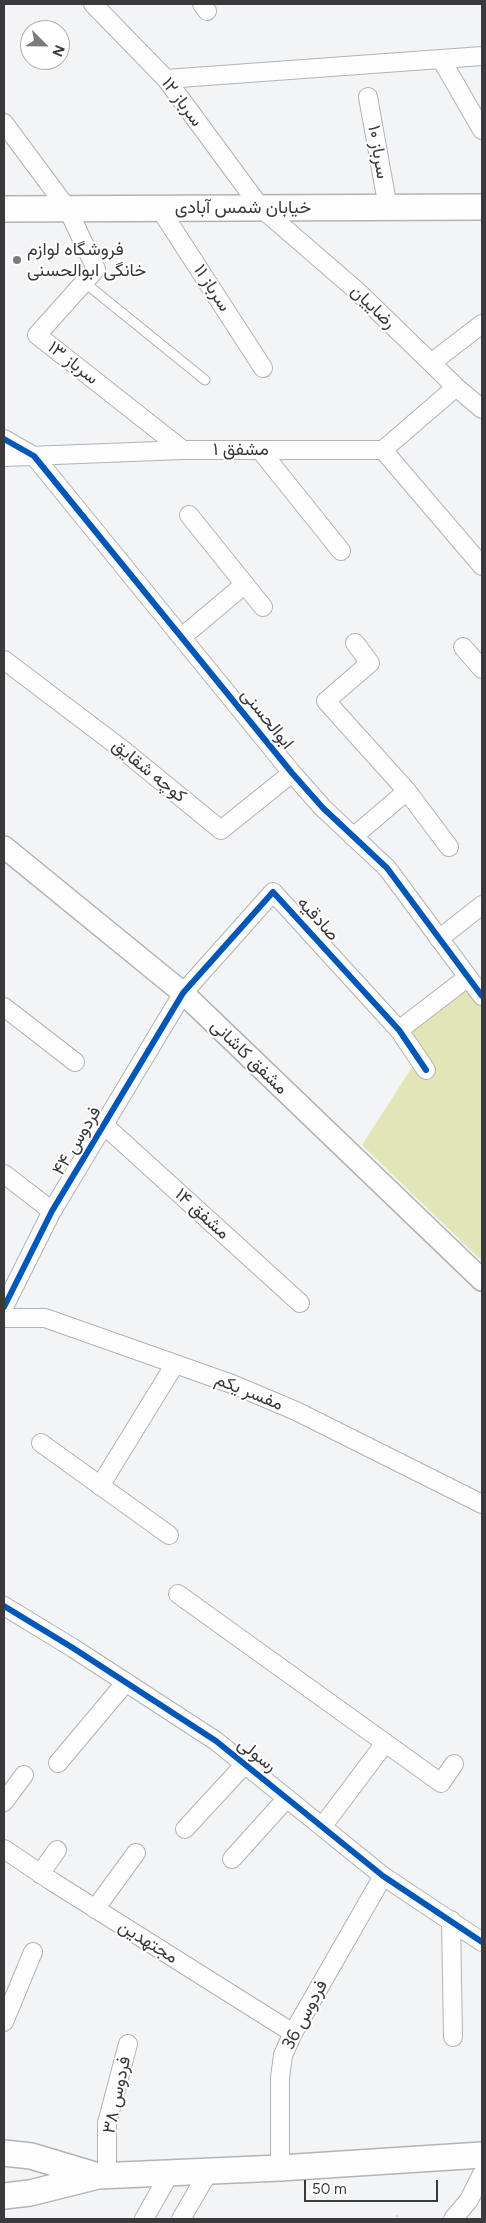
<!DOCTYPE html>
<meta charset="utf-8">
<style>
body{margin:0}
#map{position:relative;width:486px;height:2223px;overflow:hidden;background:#f3f4f6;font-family:Figtree,sans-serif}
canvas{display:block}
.frame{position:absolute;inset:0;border:5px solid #3a3a3c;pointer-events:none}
.north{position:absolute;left:20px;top:20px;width:50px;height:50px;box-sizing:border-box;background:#fff;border:1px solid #b0b0b1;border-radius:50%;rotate:113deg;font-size:14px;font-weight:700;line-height:20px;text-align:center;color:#3a3a3c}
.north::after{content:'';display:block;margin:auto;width:18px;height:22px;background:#7b7b7d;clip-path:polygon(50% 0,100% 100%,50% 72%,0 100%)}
.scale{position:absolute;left:304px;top:2180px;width:134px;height:22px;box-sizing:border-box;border:2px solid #3a3a3c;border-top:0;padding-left:6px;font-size:15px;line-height:18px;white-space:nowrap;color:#3a3a3c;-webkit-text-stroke:4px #fff;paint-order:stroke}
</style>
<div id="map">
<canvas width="486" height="2223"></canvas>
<div class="frame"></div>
<div class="north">N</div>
<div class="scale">50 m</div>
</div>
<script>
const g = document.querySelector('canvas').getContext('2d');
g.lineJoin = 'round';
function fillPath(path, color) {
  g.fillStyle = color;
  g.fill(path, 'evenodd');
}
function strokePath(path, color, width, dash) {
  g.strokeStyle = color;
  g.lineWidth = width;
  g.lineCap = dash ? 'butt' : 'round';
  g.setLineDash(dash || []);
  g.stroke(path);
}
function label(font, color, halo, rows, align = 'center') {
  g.font = font + ' Figtree,Vazirmatn,sans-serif';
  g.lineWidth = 4;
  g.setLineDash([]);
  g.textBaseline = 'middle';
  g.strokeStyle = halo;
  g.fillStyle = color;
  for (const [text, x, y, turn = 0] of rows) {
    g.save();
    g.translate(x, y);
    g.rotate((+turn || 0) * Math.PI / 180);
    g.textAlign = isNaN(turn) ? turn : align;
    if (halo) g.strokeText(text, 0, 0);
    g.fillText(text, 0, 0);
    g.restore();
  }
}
fillPath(new Path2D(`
 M467,981L482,1001V1261L362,1145L416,1061L402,1031Z`), '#e2e5b5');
const service = new Path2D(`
 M84,282L205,380`);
const minor = new Path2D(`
 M93,4L166,79L261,208L356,290L456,387L482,409
 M202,4L207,11
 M441,59L482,130
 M166,79L482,56
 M368,97L388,208
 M4,123L67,208L96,269L37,335L183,450
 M160,209L263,368
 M431,363L482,324
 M4,439L34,456L292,773L323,808L387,868L482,996
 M260,450L341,551
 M383,450L482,566
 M4,457L183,450H383L456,387
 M189,515L263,607
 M182,637L245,584
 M355,643L370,663L326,701L407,791
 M463,647L482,669
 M4,660L123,750L221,830L292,773
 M353,837L407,791L449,847
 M439,939L482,905
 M4,1007L75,1062
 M399,1030L468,977
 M104,1125L300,1303
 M4,1174L52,1211
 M4,1307L52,1211L183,993L273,892L399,1030L426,1070
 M4,1318H45L232,1384L296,1411L482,1504
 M41,1443L169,1535
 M100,1486L175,1364
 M178,1594L441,1783L454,1764
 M4,1606L73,1648L216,1741L383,1876L482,1942
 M58,1763L126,1682
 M4,1802L24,1775
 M322,1827L385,1743
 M185,1829L245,1764
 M4,1849L53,1882L293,2033
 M232,1859L287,1798
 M40,1874L57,1850
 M95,1909L136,1853
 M451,1920L453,2037
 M4,2022L33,1952
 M280,2168V2078L283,2055L293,2033L383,1876
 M107,2176V2123L128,2044
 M144,2219L170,2173
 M181,2219L209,2171
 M453,2219L469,2200L482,2174`);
const tertiary = new Path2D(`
 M4,847L183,993L482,1280`);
const secondary = new Path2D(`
 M4,209L482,207
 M4,2153L31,2156L98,2176
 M4,2196L30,2193L98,2176L280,2168L482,2155`);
strokePath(service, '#b2b3b4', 11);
strokePath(minor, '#b2b3b4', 20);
strokePath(tertiary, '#b2b3b4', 24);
strokePath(secondary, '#b2b3b4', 28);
strokePath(new Path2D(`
 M396,2215L399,2219`), '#dedede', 3, [2.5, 4]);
strokePath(service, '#fdfdfe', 9);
strokePath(minor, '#fdfdfe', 18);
strokePath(tertiary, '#fdfdfe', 21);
strokePath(secondary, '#fdfdfe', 25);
strokePath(new Path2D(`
 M4,439L34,456L292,773L323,808L387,868L482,996
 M4,1307L52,1211L183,993L273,892L399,1030L426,1070
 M4,1606L73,1648L216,1741L383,1876L482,1942`), '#0057b8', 6);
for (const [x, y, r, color] of [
 [17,260,5,"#7b7b7d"]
]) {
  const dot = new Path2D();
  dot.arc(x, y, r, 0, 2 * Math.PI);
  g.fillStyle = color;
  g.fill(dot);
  strokePath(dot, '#fff', 2);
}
label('18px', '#3a3a3c', '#fff', [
 ["سرباز ۱۲",182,102,53],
 ["سرباز ۱۰",378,152,80],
 ["خیابان شمس آبادی",243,208],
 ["سرباز ۱۱",212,288,57],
 ["رضاییان",373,307,44],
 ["سرباز ۱۳",73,363,38],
 ["مشفق ۱",241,450],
 ["ابوالحسنی",267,719,51],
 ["کوچه شقایق",149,771,39],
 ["صادقیه",318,919,48],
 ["مشفق کاشانی",249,1057,44],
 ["فردوس ۴۴",77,1141,-59],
 ["مشفق ۱۴",202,1214,42],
 ["مفسر یکم",249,1392,22],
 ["رسولی",257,1755,38],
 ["مجتهدین",148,1942,32],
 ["فردوس 36",305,2015,-62],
 ["فردوس ۳۸",117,2095,-78]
]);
label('18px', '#3a3a3c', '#fff', [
 ["فروشگاه لوازم",27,250],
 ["خانگی ابوالحسنی",27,271]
], 'left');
</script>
